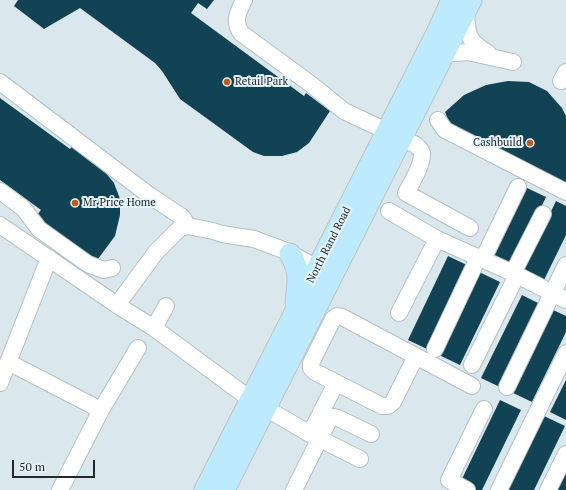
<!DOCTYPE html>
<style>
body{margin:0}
#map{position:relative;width:566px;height:490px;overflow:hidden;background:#dae7ed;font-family:"PT Serif",serif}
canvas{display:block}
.scale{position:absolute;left:12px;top:460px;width:83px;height:18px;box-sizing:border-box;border:2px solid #23282a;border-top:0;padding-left:5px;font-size:12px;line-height:14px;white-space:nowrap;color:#23282a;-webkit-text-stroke:3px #e7f4fb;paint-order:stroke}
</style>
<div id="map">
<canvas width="566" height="490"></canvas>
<div class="scale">50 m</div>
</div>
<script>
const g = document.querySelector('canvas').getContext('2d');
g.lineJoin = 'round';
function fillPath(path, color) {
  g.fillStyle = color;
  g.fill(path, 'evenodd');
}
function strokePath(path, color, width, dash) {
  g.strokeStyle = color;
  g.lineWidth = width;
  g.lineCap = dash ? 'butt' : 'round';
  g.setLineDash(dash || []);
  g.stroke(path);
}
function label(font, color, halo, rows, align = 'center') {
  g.font = font + ' "PT Serif",serif';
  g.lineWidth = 4;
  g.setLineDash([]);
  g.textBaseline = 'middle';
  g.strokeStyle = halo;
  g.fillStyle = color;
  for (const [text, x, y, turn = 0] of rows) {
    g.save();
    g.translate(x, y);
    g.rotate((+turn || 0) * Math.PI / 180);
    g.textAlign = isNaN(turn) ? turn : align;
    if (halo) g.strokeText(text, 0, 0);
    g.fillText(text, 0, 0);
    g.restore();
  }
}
fillPath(new Path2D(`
 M18,0H214L207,9L198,3L191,13L304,96L306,93L330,111L309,143L297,152L282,156H264L253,152L180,99L162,71L155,63L80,8L44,29L14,6Z
 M508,81L529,82L547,91L562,108L566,116V187L452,130L445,112L464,95L486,85Z
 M0,98L70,149L72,146L90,159L105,172L114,183L120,199V215L115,236L95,263L36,216L41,210L0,180Z
 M525,187L546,197L513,267L491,257Z
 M556,201L566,206V235L543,282L522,272Z
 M448,256L469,266L429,350L408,340Z
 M479,272L500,282L460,365L439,355Z
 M522,295L542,305L502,388L481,378Z
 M551,309L566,316V332L532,402L511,392Z
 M566,380V420L550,412Z
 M500,400L521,410L482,490H474L460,483Z
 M544,416L565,426L534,490H508Z
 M566,469V490H556Z`), '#124355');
const minor = new Path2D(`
 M244,0C238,12 233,21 241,33L312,85L344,111L416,145C418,148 421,149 422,153C423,164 411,184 406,193L470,228
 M466,11C467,34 467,41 488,53
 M444,54L468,52L513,62
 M561,81L566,72
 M0,82L149,195L182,217L188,226
 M438,120L445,130L566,192
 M0,191L23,208L39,229L88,264L104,270L112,268
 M389,211L437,239L513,273L566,300
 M0,225L117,305L154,328L250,399L310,434L336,383
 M483,259L518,187
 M513,273L543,214
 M117,305L156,252L180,228L188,226L213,231L222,234L254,239L286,251L328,274
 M399,313L437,239
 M154,328L166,306
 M435,349L478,258
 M416,356L393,402L388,406H382L315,372L311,368V363L333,319L337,316L342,317L472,386
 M8,362L101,410L138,348
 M472,365L517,275
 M0,383L49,258
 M507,387L566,265
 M312,435L360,459
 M60,490L101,410
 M294,490L329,420L334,417L338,418L371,434
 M467,490L449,480L484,409
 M499,490L566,353
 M548,490L566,454`);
const major = new Path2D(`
 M290,254C301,271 298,282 296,302
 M205,490L438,31L452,0
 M224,490L471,0`);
strokePath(minor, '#b3c0c5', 18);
strokePath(major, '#c1c3c3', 23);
strokePath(minor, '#fff', 16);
strokePath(major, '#beeafd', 21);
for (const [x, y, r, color] of [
 [227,82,4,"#bd5a20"],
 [530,143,4,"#bd5a20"],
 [75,203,4,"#bd5a20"]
]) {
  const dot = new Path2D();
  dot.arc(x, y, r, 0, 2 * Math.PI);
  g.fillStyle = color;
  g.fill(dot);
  strokePath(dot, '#e7f4fb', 1.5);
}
label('11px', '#23282a', '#e7f4fb', [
 ["Retail Park",235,82],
 ["Cashbuild",522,143,"right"],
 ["Mr Price Home",83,203]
], 'left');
label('11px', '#23282a', '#e7f4fb', [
 ["North Rand Road",329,245,-63]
]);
</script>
